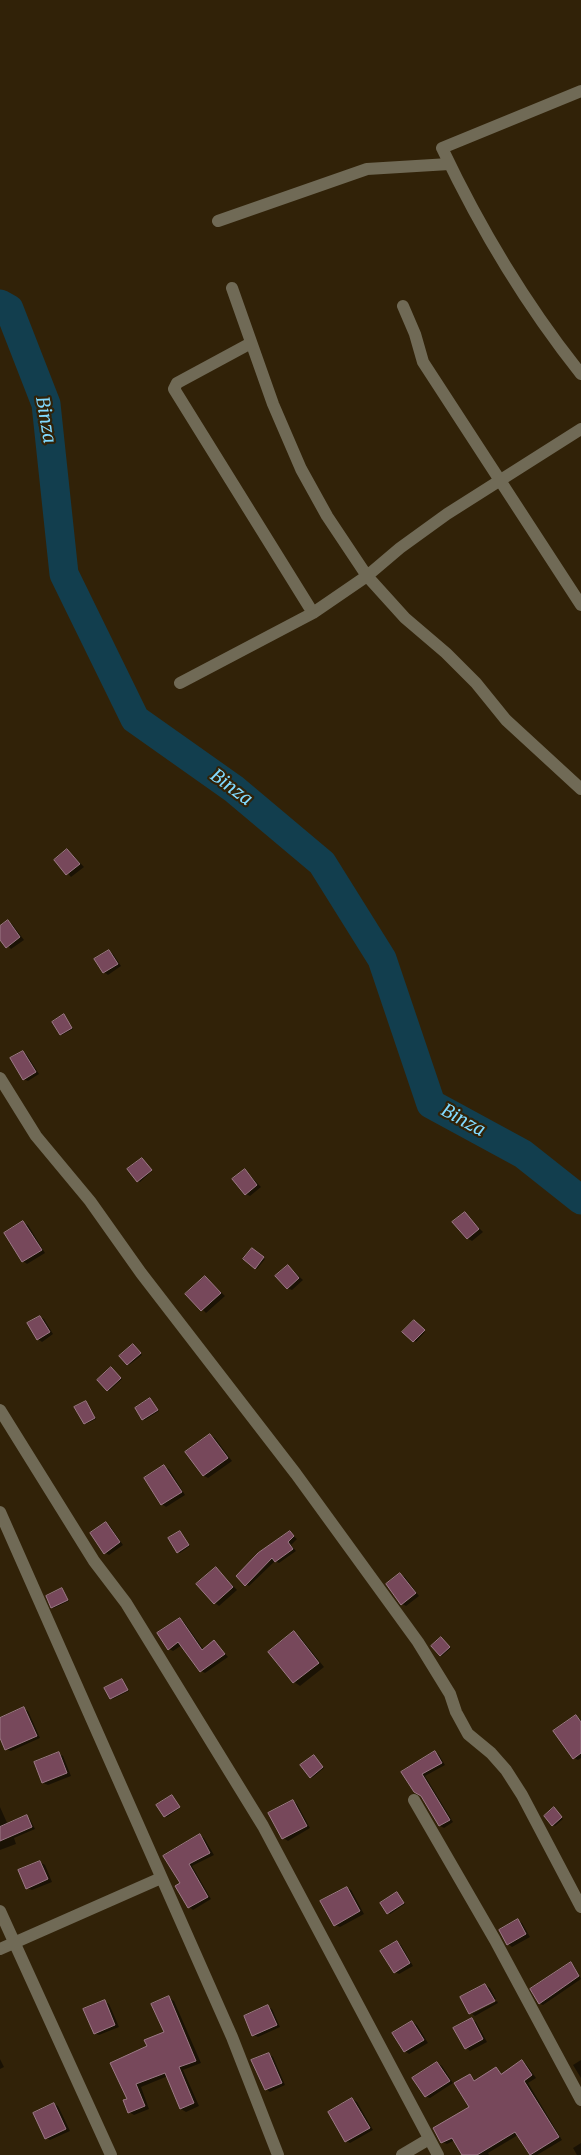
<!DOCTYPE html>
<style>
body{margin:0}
canvas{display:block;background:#312208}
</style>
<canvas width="581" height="2155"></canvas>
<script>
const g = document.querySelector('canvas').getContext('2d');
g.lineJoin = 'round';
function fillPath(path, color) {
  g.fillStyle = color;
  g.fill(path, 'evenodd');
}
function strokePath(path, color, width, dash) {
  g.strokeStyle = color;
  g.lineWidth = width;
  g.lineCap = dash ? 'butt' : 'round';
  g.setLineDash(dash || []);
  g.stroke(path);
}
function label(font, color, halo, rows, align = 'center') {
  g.font = font + ' Merriweather,serif';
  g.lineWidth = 4.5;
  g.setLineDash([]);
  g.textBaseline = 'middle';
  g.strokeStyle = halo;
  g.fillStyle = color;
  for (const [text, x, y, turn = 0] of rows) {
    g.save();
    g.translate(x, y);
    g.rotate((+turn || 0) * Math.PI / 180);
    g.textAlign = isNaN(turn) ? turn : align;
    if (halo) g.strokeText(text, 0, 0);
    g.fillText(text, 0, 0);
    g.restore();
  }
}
fillPath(new Path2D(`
 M68,850L84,867L71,877L55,860Z
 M8,922L12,924L24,940L11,949L0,938V928Z
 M109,951L113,954L121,966L108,975L104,972Z
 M64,1016L73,1029L62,1035L61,1034Z
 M23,1052L27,1055L39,1074L28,1081L23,1079Z
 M144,1161L152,1171L140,1182L138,1181Z
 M245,1170L261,1187L250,1196L246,1194Z
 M465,1214L483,1232L472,1241L467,1238Z
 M23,1223L28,1225L45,1253L27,1264L23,1261Z
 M252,1249L265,1259L257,1269L256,1268Z
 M288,1266L303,1280L292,1290L287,1288Z
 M206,1278L225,1296L206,1313L187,1294Z
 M40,1317L44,1319L53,1334L42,1342L38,1339Z
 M416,1323L425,1332L416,1342L404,1332Z
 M135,1347L142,1355L129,1365L128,1364Z
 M113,1370L122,1379L109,1391L107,1390Z
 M150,1399L159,1411L145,1420L143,1419Z
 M86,1402L96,1419L86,1424L85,1423Z
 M211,1436L215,1438L232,1461L208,1478L204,1476L187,1453Z
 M164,1467L169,1469L185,1495L166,1507L162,1504Z
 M106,1523L110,1526L123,1545L109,1555L105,1553Z
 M180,1532L190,1546L180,1553L178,1552Z
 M290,1533L297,1539L291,1545L296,1551L279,1563L275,1561L249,1586L246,1584Z
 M216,1568L237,1590L219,1606L215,1603Z
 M400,1575L405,1577L419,1596L406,1606L402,1604Z
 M62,1590L69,1601L54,1608L52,1607Z
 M180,1619L184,1622L204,1650L215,1642L228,1657L205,1673L201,1671L182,1645L173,1651L169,1649Z
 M294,1633L300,1637L324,1667L300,1686L294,1682Z
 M442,1640L451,1648L442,1656L440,1655Z
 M122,1680L129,1691L113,1699L111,1698Z
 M24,1709L28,1711L40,1738L11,1751L6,1749L0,1735V1720Z
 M576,1716L581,1720V1758L578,1760L574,1758Z
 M435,1752L439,1755L445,1765L425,1776L453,1822L444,1828L440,1826L422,1795L403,1772Z
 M59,1754L63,1756L71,1776L48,1785L43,1783L35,1763Z
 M316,1758L324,1768L312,1778L311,1777Z
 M173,1798L180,1808L167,1817L165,1816Z
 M293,1801L297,1804L310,1828L288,1841L283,1838Z
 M0,1807L8,1825L27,1817L30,1819L35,1829L14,1838L16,1844L0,1850Z
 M555,1810L563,1819L555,1826L553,1825Z
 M200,1835L204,1838L214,1855L192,1866L211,1899L193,1910L189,1907L177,1886L181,1883L165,1857Z
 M40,1862L45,1865L52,1882L32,1890L27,1888Z
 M347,1888L351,1890L364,1914L340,1927L335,1925Z
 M397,1894L405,1904L390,1914L388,1913Z
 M518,1920L522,1923L530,1937L512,1947L508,1944Z
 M397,1943L401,1945L413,1966L399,1974L395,1972Z
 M571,1964L574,1966L581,1979L543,2005L540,2004L532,1989Z
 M485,1985L490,1988L496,1999L471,2014L462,1997Z
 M169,1998L174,2001L201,2063L183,2070L199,2106L186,2112L181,2109L168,2076L141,2087L149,2109L134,2115L129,2112L128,2099L148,2047L166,2033Z
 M104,2001L109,2004L119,2027L99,2035L95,2033Z
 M497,2001L498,2003L475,2016L472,2014Z
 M268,2007L272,2009L280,2027L258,2037L253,2035Z
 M472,2020L476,2022L487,2042L470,2051L466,2048Z
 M412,2022L417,2025L428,2043L409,2054L405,2051Z
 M269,2054L273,2057L285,2085L270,2092L266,2089Z
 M0,2059L4,2067L0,2069Z
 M581,2060V2078L573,2065Z
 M522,2062L526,2064L536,2078L528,2083L562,2140L537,2155H530L518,2135L488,2153L489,2155H464L455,2140L447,2144L442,2142L471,2108L470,2076L476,2081L496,2068L503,2075Z
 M437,2063L442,2066L453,2083L430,2098L425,2096Z
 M352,2099L357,2102L373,2130L350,2143L346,2141Z
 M54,2104L58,2106L70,2131L50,2140L46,2138Z
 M581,2143V2155H577L573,2148Z`), '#0007');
strokePath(new Path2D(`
 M0,304L9,309L46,404L64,574L135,719L234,789L322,863L382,959L431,1104L523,1154L581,1200`), '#123e4e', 29);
const building = new Path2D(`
 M67,849L80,864L66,875L54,860Z
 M8,920L20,937L6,948L0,940V926Z
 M109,950L118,964L103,973L94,959Z
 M64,1014L72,1028L60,1035L52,1022Z
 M23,1051L36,1072L23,1080L10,1058Z
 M142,1158L152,1170L137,1182L127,1169Z
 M245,1169L257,1185L245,1195L232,1179Z
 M465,1212L479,1229L467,1239L452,1222Z
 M23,1221L42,1250L22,1262L4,1233Z
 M252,1248L264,1257L255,1269L243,1259Z
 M288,1265L299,1278L287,1289L275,1276Z
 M205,1276L221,1293L201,1311L185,1294Z
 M40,1316L50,1332L37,1340L27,1323Z
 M414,1320L425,1330L413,1342L402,1332Z
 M133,1344L141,1353L127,1365L119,1356Z
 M111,1367L121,1378L107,1391L97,1380Z
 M150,1398L158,1410L142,1420L135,1408Z
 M86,1401L95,1418L84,1424L74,1407Z
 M210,1434L228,1458L203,1476L185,1452Z
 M164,1465L182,1492L161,1505L144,1478Z
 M106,1522L120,1542L104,1554L90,1533Z
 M180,1531L189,1545L177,1553L168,1538Z
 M290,1531L294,1536L288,1542L293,1549L275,1562L272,1558L245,1586L236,1576L258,1553Z
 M216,1567L233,1587L214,1604L196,1584Z
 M400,1573L416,1593L401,1605L386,1584Z
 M62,1588L68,1600L51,1608L46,1596Z
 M180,1618L202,1650L214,1640L225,1654L200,1672L178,1642L168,1650L157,1633Z
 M294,1631L319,1663L293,1683L268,1652Z
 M441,1637L450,1647L440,1656L431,1646Z
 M122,1679L128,1690L110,1699L104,1688Z
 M24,1707L37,1736L5,1750L0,1738V1718Z
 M576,1715L581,1722V1753L573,1759L553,1731Z
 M435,1751L442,1763L422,1774L450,1820L439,1826L421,1796L414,1792L401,1772Z
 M59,1752L67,1773L42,1783L34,1762Z
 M314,1755L323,1767L310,1778L300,1765Z
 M172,1795L180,1807L164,1817L156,1805Z
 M293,1800L307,1826L282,1839L268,1813Z
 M554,1807L562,1817L552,1826L544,1816Z
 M27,1815L32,1827L0,1841V1827Z
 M200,1834L210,1853L189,1864L208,1897L188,1908L175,1886L180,1883L163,1856Z
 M40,1861L48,1879L26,1889L18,1870Z
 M347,1887L360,1911L334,1926L320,1901Z
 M397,1892L404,1903L387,1914L380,1903Z
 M518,1919L526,1934L507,1945L499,1930Z
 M397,1941L410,1963L394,1973L380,1951Z
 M571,1962L579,1976L539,2004L530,1989Z
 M485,1984L495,2001L469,2014L460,1997Z
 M169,1996L196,2061L179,2067L194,2103L180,2109L165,2073L136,2084L145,2106L128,2113L123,2100L127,2099L110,2063L147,2046L144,2040L164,2032L151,2004Z
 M105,2000L115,2025L94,2034L83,2009Z
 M268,2005L277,2025L252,2036L244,2016Z
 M472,2018L483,2039L465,2049L453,2028Z
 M412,2021L424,2040L404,2052L392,2033Z
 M269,2053L282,2083L265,2090L251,2060Z
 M522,2060L532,2075L524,2081L559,2137L530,2155L515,2132L477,2155H462L452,2138L441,2143L433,2128L469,2107L454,2083L470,2074L474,2081L496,2067L501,2074Z
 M437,2062L450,2081L425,2097L412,2078Z
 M352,2098L370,2128L345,2142L328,2112Z
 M54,2103L66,2129L45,2139L33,2113Z`);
fillPath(building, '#77485b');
strokePath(building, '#9c7986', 1);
strokePath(new Path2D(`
 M581,91L442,148C480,228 526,305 581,374
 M218,221L367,169L449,164
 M232,288L273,404L301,469L327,516L367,576L405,618L446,653L476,683L506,720L581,789
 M403,306L415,334L423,362L581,605
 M251,343L177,383L174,389L313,613
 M180,683L313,613L367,576L400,548L447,514L581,429
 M0,1078L36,1136L90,1201L141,1273L296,1474L418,1642L450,1694L456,1712L468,1734L491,1753L506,1770L522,1795L581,1907
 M0,1410L94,1561L126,1603L263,1826L438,2155
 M0,1512L232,2037L278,2155
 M414,1800L495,1940L581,2100
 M0,1911L111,2155
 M0,1949L161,1878
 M402,2155L429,2139`), '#706a56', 12);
label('italic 18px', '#82daff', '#312208', [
 ["Binza",45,420,80],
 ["Binza",231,788,37],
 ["Binza",463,1121,29]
]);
</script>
